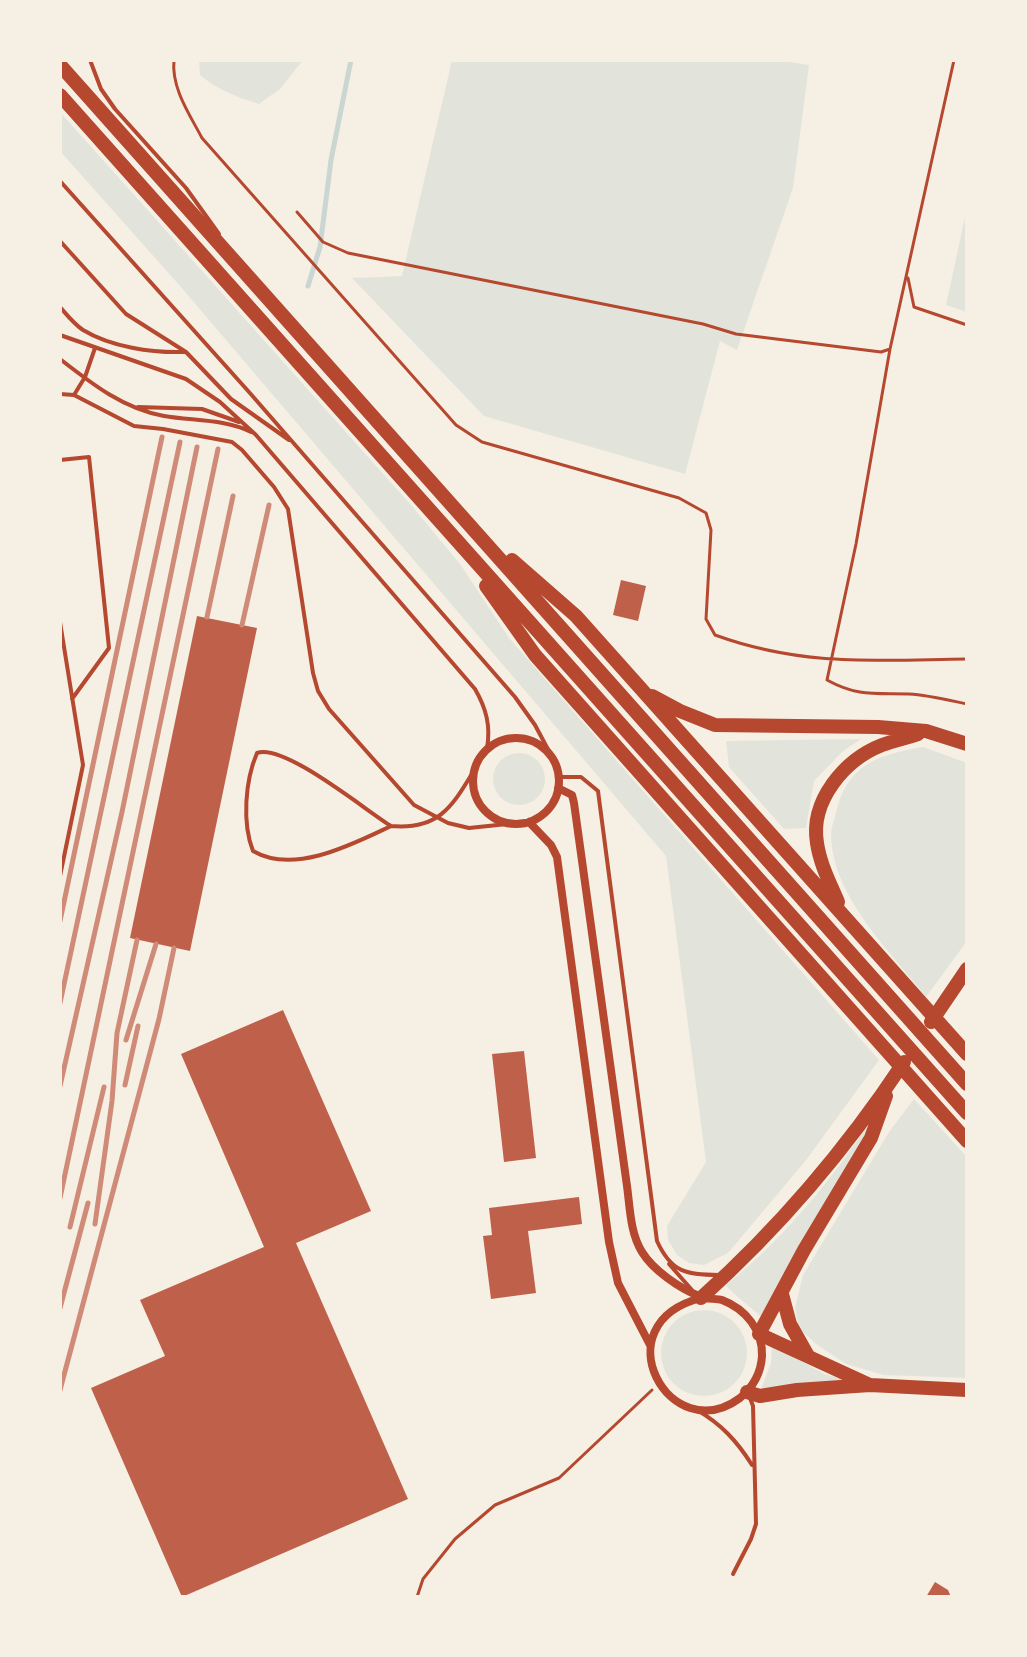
<!DOCTYPE html>
<style>
body{margin:0}
#map{position:relative;width:1027px;height:1657px;overflow:hidden;background:#f6efe4;font-family:Roboto,sans-serif}
canvas{display:block}
.frame{position:absolute;inset:0;border:62px solid #f6efe4;pointer-events:none}
</style>
<div id="map">
<canvas width="1027" height="1657"></canvas>
<div class="frame"></div>
</div>
<script>
const g = document.querySelector('canvas').getContext('2d');
g.lineJoin = 'round';
function fillPath(path, color) {
  g.fillStyle = color;
  g.fill(path, 'evenodd');
}
function strokePath(path, color, width, dash) {
  g.strokeStyle = color;
  g.lineWidth = width;
  g.lineCap = dash ? 'butt' : 'round';
  g.setLineDash(dash || []);
  g.stroke(path);
}
fillPath(new Path2D(`
 M199,60H303L280,89L259,104C237,97 218,90 200,75Z
 M452,60H776L809,65L793,188L737,350L720,341L685,474L484,416L352,278L402,276Z
 M60,112L411,505L460,564L509,638L879,1060L807,1159L728,1253L704,1265L689,1263L677,1255L668,1240L667,1226L706,1162L666,856L180,286L60,151Z
 M967,208V312L946,305Z
 M861,739L842,752L814,781L806,828L784,829L729,767L726,741Z
 M923,747L967,763V941L926,997C890,951 832,896 831,835C831,826 836,815 838,805C851,762 883,754 923,747Z
 M493 779a26 26 0 1 1 52 0a26 26 0 1 1-52 0Z
 M914,1099L967,1157V1378L884,1375L846,1364L816,1344L799,1328L795,1308L803,1275L889,1132Z
 M867,1127L870,1130L765,1312L760,1316C751,1307 730,1292 726,1285C782,1240 826,1186 867,1127Z
 M661 1353a43 43 0 1 1 86 0a43 43 0 1 1-86 0Z
 M772,1345L824,1374L850,1381L798,1383L761,1389L771,1363Z`), '#e2e4dc');
strokePath(new Path2D(`
 M308,286L320,247L331,160L351,60`), '#c9d6d2', 5);
fillPath(new Path2D(`
 M621,580L646,586L638,621L613,615Z
 M197,616L257,628L190,951L130,938Z
 M283,1010L371,1211L296,1243L408,1499L182,1597L91,1388L165,1356L140,1300L264,1247L181,1054Z
 M524,1051L536,1158L504,1162L492,1054Z
 M579,1197L582,1224L528,1231L536,1293L491,1299L483,1236L492,1235L489,1208Z
 M935,1582L948,1590L951,1597H926Z`), '#bf614a');
strokePath(new Path2D(`
 M174,60C171,88 190,115 202,138L456,425L482,442L679,498L706,513L711,530L706,619L715,635C803,667 875,660 967,659
 M954,60L890,349L856,544L827,680C858,697 875,693 909,694C928,695 948,700 967,704
 M297,212L323,242L348,253L703,324L736,334L881,352L890,349
 M908,278L914,307L967,325
 M417,1597L423,1579L455,1539L495,1505L559,1478L652,1390`), '#b5482f', 3);
strokePath(new Path2D(`
 M90,60L101,89L115,109L186,188L219,234
 M60,181L249,392L515,697L535,725L551,755
 M60,241L126,314L186,352L231,399L289,440
 M60,307C67,315 74,324 83,330C111,347 152,353 184,352
 M60,335L186,379L220,402L256,435L475,689C486,708 491,726 487,748
 M60,359C92,384 124,409 164,416C193,421 225,419 251,432
 M60,394L74,395L134,426L163,429L232,442L242,450L274,487L288,509L313,673L318,691L329,709L414,805L448,823L469,828L517,823
 M74,395L85,377L95,348
 M138,407L202,409L239,422
 M60,460L89,457L109,648L72,699
 M60,622L83,765L60,876
 M559,777H581L598,791L657,1241C671,1272 686,1275 719,1275
 M391,826C353,844 294,875 253,851C242,823 245,781 257,753C284,743 365,810 391,826C437,830 451,809 473,772
 M669,1264L692,1290
 M697,1410C721,1424 737,1441 752,1465
 M733,1574L751,1539L756,1524L753,1406L750,1398`), '#b5482f', 4);
strokePath(new Path2D(`
 M473 781a43 43 0 1 1 86 0a43 43 0 1 1-86 0Z
 M558,788L572,795L574,803L627,1186C630,1207 630,1233 642,1252C653,1270 679,1288 699,1296C706,1300 715,1298 722,1300C746,1309 763,1331 762,1356C761,1373 753,1387 740,1398C670,1450 600,1324 701,1298
 M529,822L551,845L557,857L609,1242L618,1283L650,1345`), '#b5482f', 8);
strokePath(new Path2D(`
 M60,65L967,1084
 M60,95L967,1113
 M512,560L576,616L967,1054
 M486,586L535,655L967,1141
 M652,696L680,711L715,725L878,727L926,731L967,744
 M838,902C830,883 820,864 817,843C810,801 844,760 882,745C893,741 906,738 918,734
 M931,1022L967,969
 M782,1294L790,1324L808,1356
 M701,1298C780,1227 845,1151 904,1062
 M870,1385L759,1334L804,1250L871,1138L886,1096
 M747,1392L760,1396L797,1390L870,1385L967,1390`), '#b5482f', 14);
strokePath(new Path2D(`
 M207,617L233,496
 M242,625L269,505
 M60,921L162,437
 M60,1003L180,442
 M126,1040L156,944
 M125,1085L138,1026
 M60,1086L122,812L197,447
 M60,1198L218,449
 M95,1224L112,1101L117,1033L137,940
 M70,1227L104,1087
 M60,1308L88,1203
 M60,1390L159,1019L174,948`), '#cf8b77', 5);
</script>
